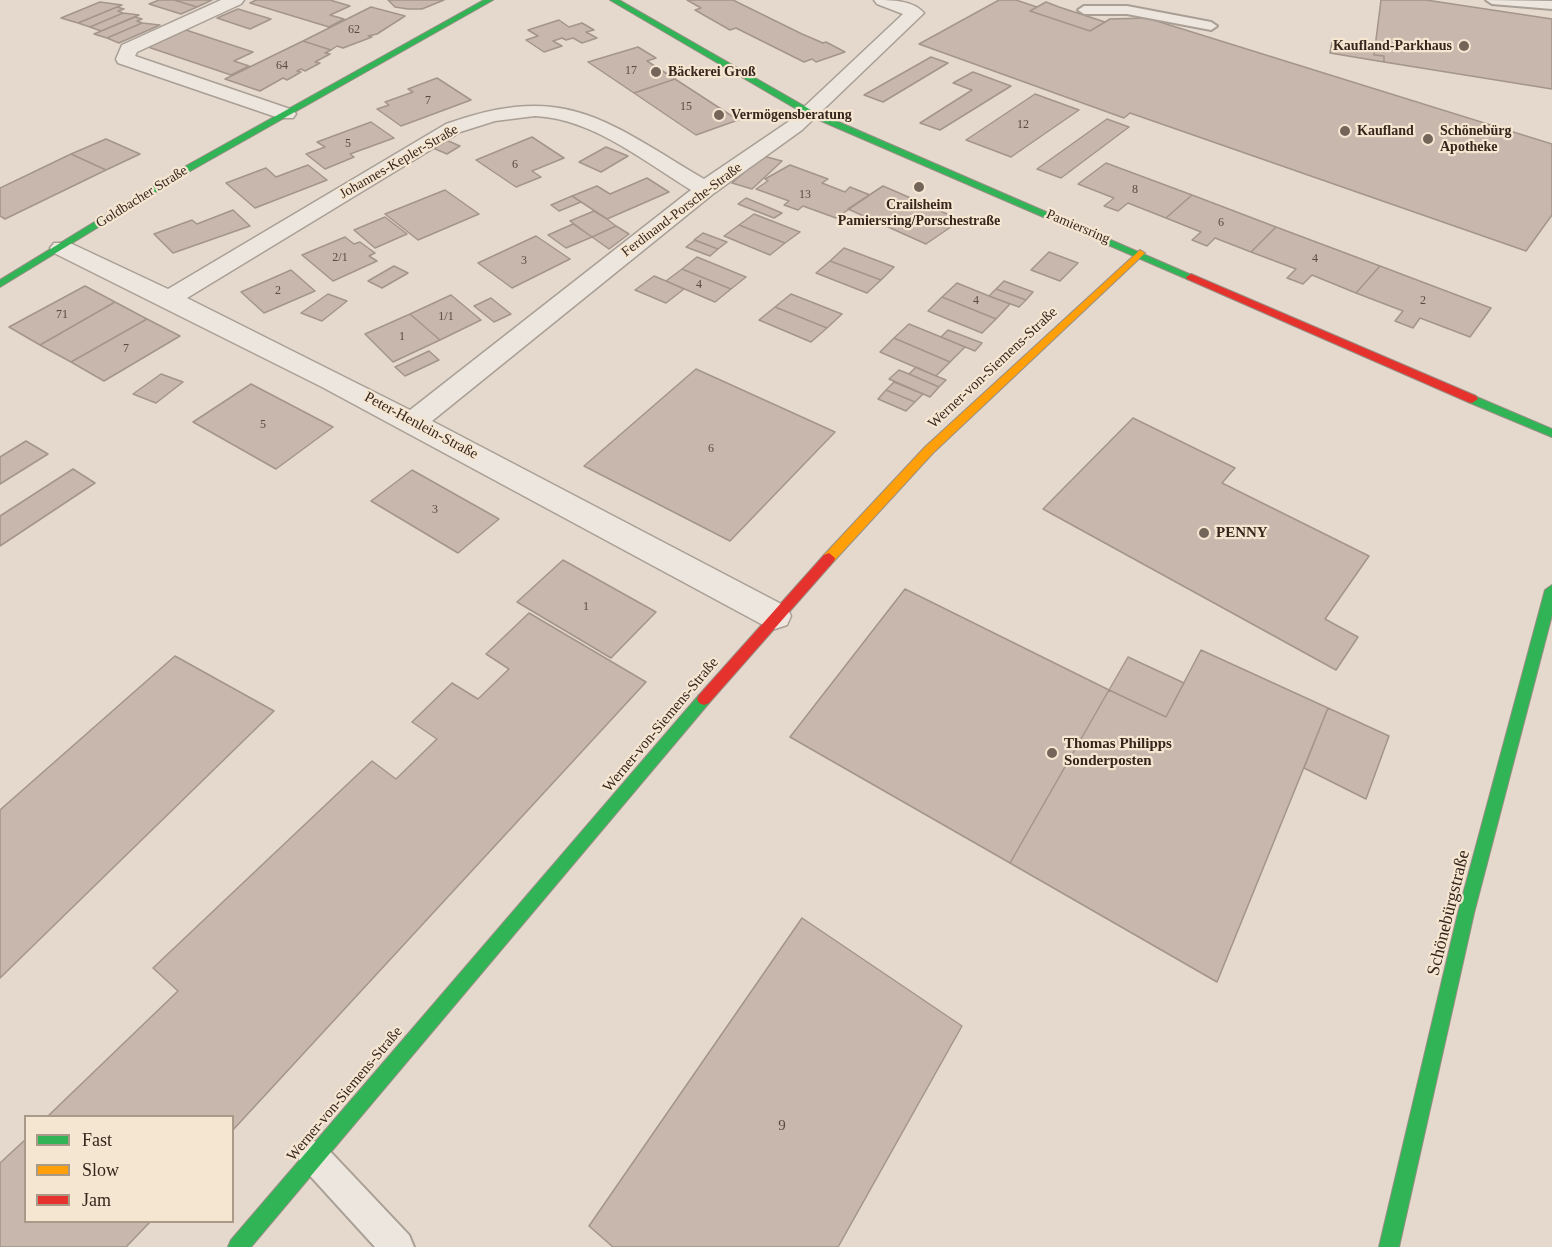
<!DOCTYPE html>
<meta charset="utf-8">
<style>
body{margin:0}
#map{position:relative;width:1552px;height:1247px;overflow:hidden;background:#e4d9cc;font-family:"Times New Roman",serif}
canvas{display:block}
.legend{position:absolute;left:24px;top:1115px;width:210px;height:108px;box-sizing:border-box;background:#f5e6d1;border:2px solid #a99989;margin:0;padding:8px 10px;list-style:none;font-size:18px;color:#37261d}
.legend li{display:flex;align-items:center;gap:12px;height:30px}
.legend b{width:30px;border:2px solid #a99989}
</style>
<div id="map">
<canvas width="1552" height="1247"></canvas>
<ul class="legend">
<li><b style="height:8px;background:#30b455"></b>Fast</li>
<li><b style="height:8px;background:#ff9f0a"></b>Slow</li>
<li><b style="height:8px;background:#e5322d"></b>Jam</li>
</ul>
</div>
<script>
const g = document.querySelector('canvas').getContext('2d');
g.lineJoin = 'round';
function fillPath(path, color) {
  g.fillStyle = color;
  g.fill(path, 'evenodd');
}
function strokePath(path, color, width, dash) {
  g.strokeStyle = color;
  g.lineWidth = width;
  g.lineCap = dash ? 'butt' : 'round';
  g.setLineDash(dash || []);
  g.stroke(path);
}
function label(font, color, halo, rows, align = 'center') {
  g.font = font + ' "Times New Roman",serif';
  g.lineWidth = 4.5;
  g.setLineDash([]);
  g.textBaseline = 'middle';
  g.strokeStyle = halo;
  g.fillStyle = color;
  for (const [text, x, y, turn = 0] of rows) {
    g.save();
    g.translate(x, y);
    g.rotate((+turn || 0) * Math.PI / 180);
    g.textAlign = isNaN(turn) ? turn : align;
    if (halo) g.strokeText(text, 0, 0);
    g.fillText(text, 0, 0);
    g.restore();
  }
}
const building = new Path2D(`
 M159,0H174L197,7L181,14L149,4Z
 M174,0H212L197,7Z
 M256,0H330L350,6L330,15L344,19L329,27L250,3Z
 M388,0H444L422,9H408L395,7Z
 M687,0H733L802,34L823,43L826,42L845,52L816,62L812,59L804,62L736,28L730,30L695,10L701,8Z
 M999,0H1016L1037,7L1030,11L1090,31L1110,19L1147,18L1552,144V215L1526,251L1130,113L1124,118L919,44Z
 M1381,0H1426L1552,19V89L1384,62V56L1374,55Z
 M100,2L122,5L78,23L61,18Z
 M1046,2L1059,7L1105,22L1090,31L1030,11Z
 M117,7L124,9L118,11L123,13L90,27L78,23Z
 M371,7L405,16L377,34L368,36L372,37L343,48L337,46L331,50L303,41Z
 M238,9L271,19L250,29L217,18Z
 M123,13L139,15L101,31L90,27Z
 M135,17L142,19L137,21L142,23L107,38L94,34Z
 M559,20L569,27L582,23L594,30L586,32L597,38L582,43L573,38L566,40L562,38L553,41L562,46L544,52L526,40L538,36L528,30Z
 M142,23L160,25L119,43L107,38Z
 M186,30L253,52L234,61L249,66L231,75L148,47Z
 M303,41L331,50L325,53L330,54L315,62L320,63L305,71L301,69L297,71L301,72L287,80L283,78L260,91L225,79Z
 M1332,42L1375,49L1374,55L1384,56V62L1330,53Z
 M638,47L656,58L647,61L675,79L634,93L588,62Z
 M931,57L948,63L883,102L864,95Z
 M973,72L1011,86L940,130L920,123L972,90L953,83Z
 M437,78L471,100L401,126L377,109L389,105L385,102L413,92L408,89Z
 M675,79L738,120L696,135L634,93Z
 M1035,94L1079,110L1011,157L966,140Z
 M1107,119L1129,127L1061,178L1037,169Z
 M371,122L394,138L350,154L354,157L325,169L306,154L325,147L317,142Z
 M532,137L564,158L532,171L541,177L516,187L476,160Z
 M106,139L140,154L106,170L71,154Z
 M446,140L460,146L447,154L433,148Z
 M606,147L628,156L601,172L579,162Z
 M71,154L106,170L5,219L0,216V188Z
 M763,156L782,161L752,189L732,183Z
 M1106,163L1192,195L1166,218L1128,203L1118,211L1104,206L1114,198L1078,184Z
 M308,165L327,180L255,208L226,183L266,168L276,177Z
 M790,165L828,179L822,183L845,192L850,187L870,195L836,218L803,206L798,210L784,205L789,201L756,189L768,181L765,179Z
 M647,178L669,192L607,219L572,196L597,186L610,194Z
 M883,186L961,220L926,244L848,209Z
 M445,190L479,214L418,240L385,214Z
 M1192,195L1276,227L1251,252L1215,238L1207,246L1192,240L1201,232L1166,218Z
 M572,196L581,202L559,211L551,205Z
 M746,198L782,213L774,218L738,204Z
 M233,210L250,226L173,253L154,234L192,220L197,224Z
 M594,211L607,219L616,226L592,237L570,221Z
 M754,214L800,232L785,243L739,225Z
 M385,217L407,234L375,248L354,230Z
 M573,224L592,237L566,248L548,235Z
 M739,225L785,243L770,255L724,236Z
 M616,226L629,234L609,249L592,237Z
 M1276,227L1380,266L1356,293L1312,275L1303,284L1287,278L1296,269L1251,252Z
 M703,233L727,242L718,249L694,240Z
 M536,236L570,259L512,288L478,263Z
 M345,237L354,244L360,242L375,253L369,256L377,261L333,281L302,255Z
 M695,240L718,249L710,256L686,247Z
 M844,248L894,267L881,280L830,261Z
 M1049,252L1078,263L1060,281L1031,270Z
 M697,257L746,277L731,289L682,269Z
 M830,261L881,280L867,293L816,273Z
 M394,266L408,273L382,288L368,281Z
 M1380,266L1491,308L1470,337L1420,318L1413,328L1395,321L1403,311L1356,293Z
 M682,269L731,289L715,302L666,281Z
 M291,270L315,291L264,313L241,292Z
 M654,276L666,281L684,289L666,303L635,290Z
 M1004,281L1033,292L1026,300L996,289Z
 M957,283L989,296L1010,304L996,319L942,297Z
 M85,286L115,302L40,345L9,327Z
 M996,289L1026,300L1019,307L989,296Z
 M328,294L347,301L322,321L301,313Z
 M791,294L842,314L827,328L775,307Z
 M451,295L481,320L440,340L410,314Z
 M942,297L996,319L982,333L928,311Z
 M491,298L511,314L494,322L474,306Z
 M115,302L147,319L71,362L40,345Z
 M775,307L827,328L811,342L759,320Z
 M410,314L440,340L393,362L365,334Z
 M147,319L180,336L104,381L71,362Z
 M909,324L941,337L965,347L950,362L894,338Z
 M948,330L982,343L975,351L941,337Z
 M894,338L950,362L936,376L880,352Z
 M429,351L439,360L405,376L395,367Z
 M916,367L936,376L946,380L939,387L909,374Z
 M696,369L835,432L730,541L584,466Z
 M899,370L909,374L939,387L930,397L889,379Z
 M161,374L183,382L156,403L133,394Z
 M894,382L923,394L915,402L886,390Z
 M251,384L333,427L276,469L193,422Z
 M886,390L915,402L906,411L878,399Z
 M1133,418L1235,468L1222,483L1369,556L1325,619L1358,637L1336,670L1043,509Z
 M26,441L48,454L0,484V457Z
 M73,469L95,483L0,546V516Z
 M412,470L499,519L458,553L371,501Z
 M563,560L656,612L611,658L517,602Z
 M905,589L1109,690L1010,863L790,737Z
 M529,613L646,682L232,1131V1116H48L178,991L153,968L372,761L396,779L437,739L412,722L452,683L478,699L509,669L486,654Z
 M1201,650L1328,708L1217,982L1010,863L1109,690L1166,717Z
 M175,656L274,711L0,978V810Z
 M1128,657L1184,683L1166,717L1109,690Z
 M1328,708L1389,736L1366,799L1304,768Z
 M802,918L962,1026L838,1247H613L589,1226Z
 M26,1139V1222H150L126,1247H0V1163Z`);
fillPath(building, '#c7b7ad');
strokePath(building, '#a4958b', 1.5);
const lane = new Path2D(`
 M1486,0L1552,1V9L1492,4Z
 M1127,6L1211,22L1217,26L1211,30L1127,14H1084L1078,10L1084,6Z
 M314,1141L325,1146L409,1235L414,1247H375L303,1168L298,1157L303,1146Z`);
const street = new Path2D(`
 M221,0H244L241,4L137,52L135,56L293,110L296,114L293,118H279L118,63L116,59L122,45Z
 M874,0C891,0 913,0 924,13L802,130L713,194L432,421L787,607L791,616L787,625L775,629L763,625L322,387L54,253L50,248L54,243H70L168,289L446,124C565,81 606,121 704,179L788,122L903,14L877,4ZM535,116C593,119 642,160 691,190L410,410L187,298L460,132L495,121Z`);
const fast = new Path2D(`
 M484,0H493L192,170L0,287V280L186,166Z
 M610,0H619L811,110L1196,277L1191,280L1187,279L805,114Z
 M1472,395L1552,429V437L1468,402L1466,399Z
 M1552,585V615L1474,913L1399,1247H1379L1458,913L1545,590Z
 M704,693L709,695L711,699L709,703L251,1247H228L231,1240L699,695Z`);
const slow = new Path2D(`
 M1140,250L1145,253L1143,255L933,453L834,561H824L823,558L824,555L925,447Z`);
const jam = new Path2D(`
 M1191,274L1476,396L1478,399L1472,403L1468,402L1187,279L1186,277Z
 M829,553L835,558L834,561L709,703L704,705L699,703L697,699L699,695L824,555Z`);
strokePath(lane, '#a99f95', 4);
strokePath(street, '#a99f95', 3);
strokePath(fast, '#998e85', 2);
strokePath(slow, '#998e85', 2);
strokePath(jam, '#998e85', 2);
fillPath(lane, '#ece6de');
fillPath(street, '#ece6de');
fillPath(fast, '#30b455');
fillPath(slow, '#ff9f0a');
fillPath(jam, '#e5322d');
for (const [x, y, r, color] of [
 [1464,46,6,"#74655a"],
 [656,72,6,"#74655a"],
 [719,115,6,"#74655a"],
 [1345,131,6,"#74655a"],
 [1428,139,6,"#74655a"],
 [919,187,6,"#74655a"],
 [1204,533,6,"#74655a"],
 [1052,753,6,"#74655a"]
]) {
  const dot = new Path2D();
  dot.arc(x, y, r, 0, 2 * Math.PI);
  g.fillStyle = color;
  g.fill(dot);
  strokePath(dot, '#f5e6d1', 2);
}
label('12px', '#5b4a41', null, [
 ["62",354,30],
 ["64",282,66],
 ["17",631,71],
 ["7",428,101],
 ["15",686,107],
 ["12",1023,125],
 ["5",348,144],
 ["6",515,165],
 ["8",1135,190],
 ["13",805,195],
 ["6",1221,223],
 ["2/1",340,258],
 ["4",1315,259],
 ["3",524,261],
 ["4",699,285],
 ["2",278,291],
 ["4",976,301],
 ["2",1423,301],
 ["71",62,315],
 ["1/1",446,317],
 ["1",402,337],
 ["7",126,349],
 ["5",263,425],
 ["6",711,449],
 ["3",435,510],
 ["1",586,607]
]);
label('bold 14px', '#37261d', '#f5e6d1', [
 ["Kaufland-Parkhaus",1452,46,"right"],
 ["Bäckerei Groß",668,72],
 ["Vermögensberatung",731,115],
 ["Kaufland",1357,131],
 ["Schönebürg",1440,131],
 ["Apotheke",1440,147],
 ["Crailsheim",919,205,"center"],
 ["Pamiersring/Porschestraße",919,221,"center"]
], 'left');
label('14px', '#37261d', '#f5e6d1', [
 ["Johannes-Kepler-Straße",399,162,-30],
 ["Goldbacher Straße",142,197,-32],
 ["Ferdinand-Porsche-Straße",682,210,-37],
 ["Pamiersring",1078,227,23]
]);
label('15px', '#37261d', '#f5e6d1', [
 ["Werner-von-Siemens-Straße",993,368,-43],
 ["Peter-Henlein-Straße",421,426,28],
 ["Werner-von-Siemens-Straße",661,725,-50],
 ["Werner-von-Siemens-Straße",345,1094,-50]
]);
label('bold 15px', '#37261d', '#f5e6d1', [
 ["PENNY",1216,533],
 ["Thomas Philipps",1064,744],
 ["Sonderposten",1064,761]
], 'left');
label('15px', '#5b4a41', null, [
 ["9",782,1126]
]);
label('18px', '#37261d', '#f5e6d1', [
 ["Schönebürgstraße",1449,913,-76]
]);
</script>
